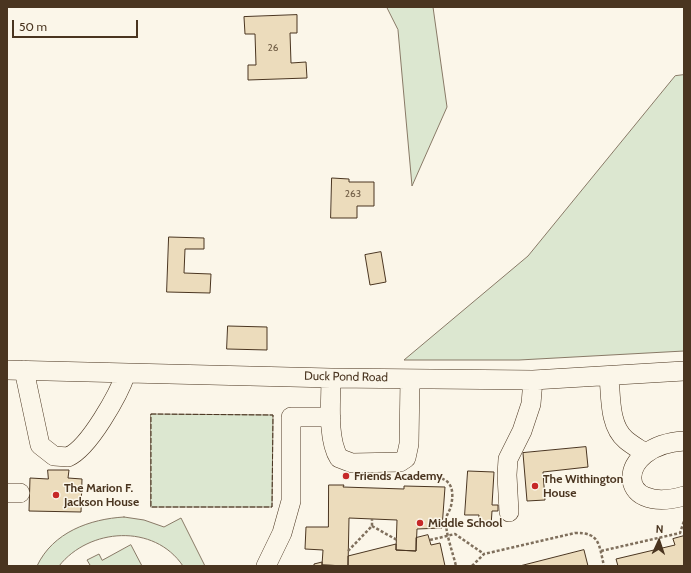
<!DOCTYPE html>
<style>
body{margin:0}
#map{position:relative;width:691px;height:573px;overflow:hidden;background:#fbf6e9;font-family:Cabin,sans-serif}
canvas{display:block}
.frame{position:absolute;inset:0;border:8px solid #4a3520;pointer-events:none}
.north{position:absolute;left:639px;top:521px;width:40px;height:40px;-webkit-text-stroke:3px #fbf6e9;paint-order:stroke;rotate:3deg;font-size:11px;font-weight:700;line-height:16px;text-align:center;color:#4a3520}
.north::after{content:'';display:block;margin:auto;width:14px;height:18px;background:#4a3520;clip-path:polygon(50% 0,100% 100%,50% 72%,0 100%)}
.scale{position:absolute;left:12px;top:20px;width:126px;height:18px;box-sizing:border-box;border:2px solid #4a3520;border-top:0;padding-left:5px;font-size:12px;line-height:14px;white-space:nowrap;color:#4a3520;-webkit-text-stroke:3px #fbf6e9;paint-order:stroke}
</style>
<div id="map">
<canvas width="691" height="573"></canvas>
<div class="frame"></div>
<div class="north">N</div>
<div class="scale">50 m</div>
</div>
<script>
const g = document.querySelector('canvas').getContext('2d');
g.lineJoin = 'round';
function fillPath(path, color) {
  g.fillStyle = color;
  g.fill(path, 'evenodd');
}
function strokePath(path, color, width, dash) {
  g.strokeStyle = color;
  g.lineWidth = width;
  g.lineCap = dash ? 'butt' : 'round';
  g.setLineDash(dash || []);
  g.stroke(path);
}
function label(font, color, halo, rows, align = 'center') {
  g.font = font + ' Cabin,sans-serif';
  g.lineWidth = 3;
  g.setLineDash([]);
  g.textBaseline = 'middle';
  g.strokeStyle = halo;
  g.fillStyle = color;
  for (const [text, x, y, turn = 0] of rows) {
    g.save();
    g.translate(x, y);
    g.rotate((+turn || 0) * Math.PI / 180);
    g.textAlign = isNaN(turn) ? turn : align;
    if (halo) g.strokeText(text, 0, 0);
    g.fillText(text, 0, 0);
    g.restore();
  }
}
const green = new Path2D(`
 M387,7H433L447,107L412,186L398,30Z
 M684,75V351L519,360H404L528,256L675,76Z
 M151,414L273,415L272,507H151Z
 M124,517L144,520L164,527L181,518L205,566H183C154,523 89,528 59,566H37C53,532 90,519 124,517Z
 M131,545L142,566H88L90,565L87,560L99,554L102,560Z`);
fillPath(green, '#dce7d0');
strokePath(green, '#887966', 1);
const building = new Path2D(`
 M297,15V33H290L291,63L306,62L307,78L248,80V65H256L255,34H245L244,17Z
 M332,178L349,179V182H374V206H357V218H331Z
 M169,237L204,238V249H185L184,273L211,274L210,293L167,292Z
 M381,252L386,282L370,285L365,255Z
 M228,326L267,327V350L227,349Z
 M586,447L588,467L543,472L545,500L527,501L523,453Z
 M48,470H69L68,478L82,479L81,512L29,511L30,478L48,479Z
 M468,471L494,472L492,505H498V511H492L491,526L478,525L479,515H465Z
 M329,485H344L343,487L404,489V486L445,487L442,528L417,529L416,551L396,550L397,520L349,518L348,566L322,565L323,550L305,549L306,527H328Z
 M428,535L431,545L440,543L445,566H314V564L322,562V565L348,566V556L396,544V550L416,551V538Z
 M684,536V566H618L616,559L675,545L673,539Z
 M584,550L588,566H520Z`);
fillPath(building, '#ecdcbc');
strokePath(building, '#4a3520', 1);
const minor = new Path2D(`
 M7,370L331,378L533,380L684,371
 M24,370L40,445L54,456L68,457C89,448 119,394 126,373
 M609,376C611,397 609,426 626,440C632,445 639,449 645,453
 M331,378C331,401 327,439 339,458L352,463L400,462L406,458L409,444L410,379
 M684,441C615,445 614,516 684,496
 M7,493H20
 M509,512L507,475L508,459L522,431L531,404L533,380
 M266,566L282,533L291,501V417H331`);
strokePath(minor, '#4a3520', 20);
strokePath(new Path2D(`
 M412,476C436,476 458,474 451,506C450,511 446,515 446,520C445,532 453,553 456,566
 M372,526L397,540
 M430,540L455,534L484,554
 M348,551L372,526V519
 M601,551L680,533L684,521
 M472,566L484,554L575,533C600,532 599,545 604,566`), '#7f6f5c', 2.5, [3, 2]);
strokePath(minor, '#fbf6e9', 19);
strokePath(new Path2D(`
 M151,414L273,415L272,507H151Z`), '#4a3520', 1, [5, 2]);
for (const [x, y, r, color] of [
 [346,476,4,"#c62828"],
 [535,486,4,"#c62828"],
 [56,495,4,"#c62828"],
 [420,523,4,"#c62828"]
]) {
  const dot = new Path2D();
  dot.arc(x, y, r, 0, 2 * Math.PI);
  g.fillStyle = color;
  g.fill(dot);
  strokePath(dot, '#fbf6e9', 1.5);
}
label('10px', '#725f47', null, [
 ["26",273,48],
 ["263",353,194]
]);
label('12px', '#4a3520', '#fbf6e9', [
 ["Duck Pond Road",346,377,1]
]);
label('bold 12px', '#4a3520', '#fbf6e9', [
 ["Friends Academy",354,476],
 ["The Withington",543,479],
 ["House",543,493],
 ["The Marion F.",64,488],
 ["Jackson House",64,502],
 ["Middle School",428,523]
], 'left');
</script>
